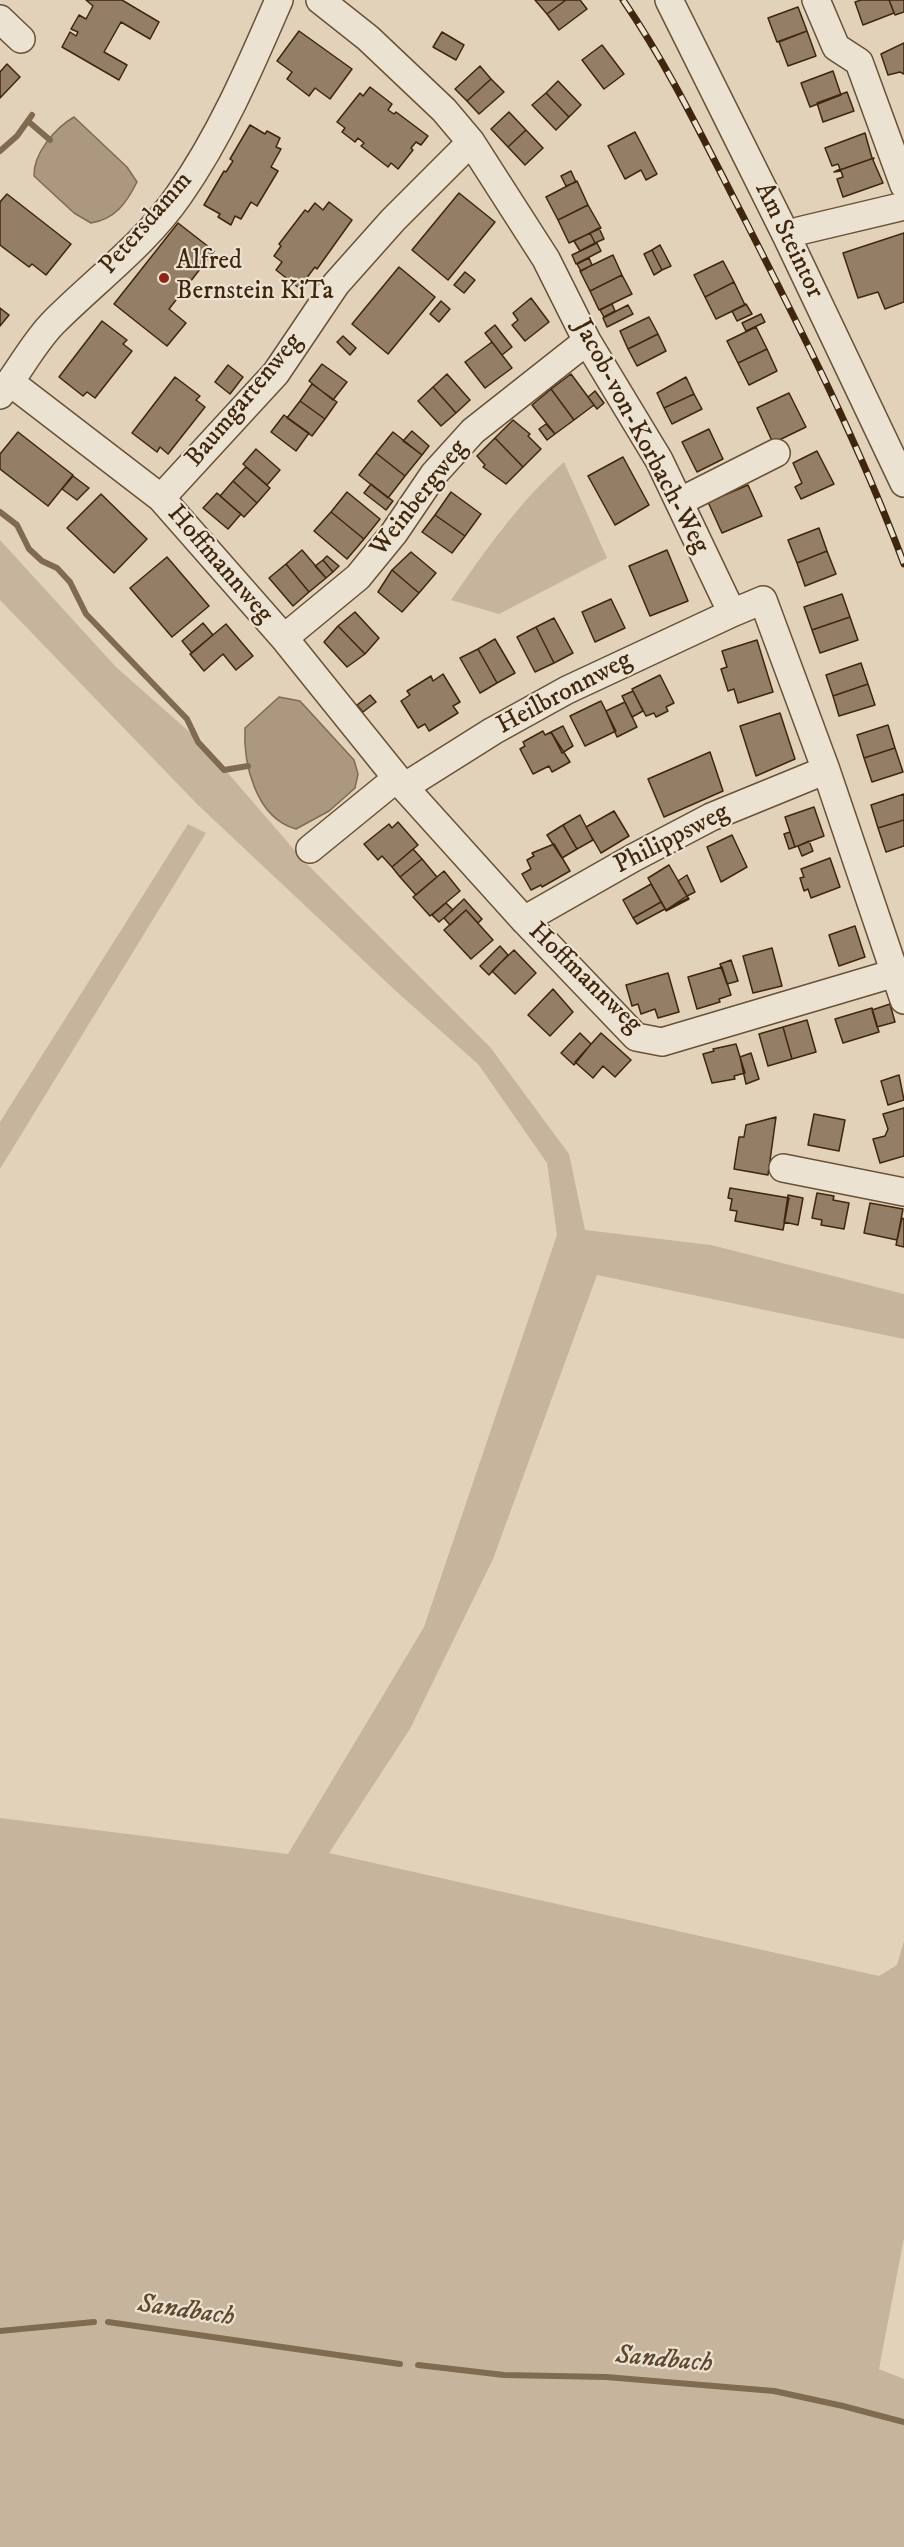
<!DOCTYPE html>
<style>
body{margin:0}
canvas{display:block;background:#e2d2b9}
</style>
<canvas width="904" height="2547"></canvas>
<script>
const g = document.querySelector('canvas').getContext('2d');
g.lineJoin = 'round';
function fillPath(path, color) {
  g.fillStyle = color;
  g.fill(path, 'evenodd');
}
function strokePath(path, color, width, dash) {
  g.strokeStyle = color;
  g.lineWidth = width;
  g.lineCap = dash ? 'butt' : 'round';
  g.setLineDash(dash || []);
  g.stroke(path);
}
function label(font, color, halo, rows, align = 'center') {
  g.font = font + ' "IM FELL DW Pica",serif';
  g.lineWidth = 4.5;
  g.setLineDash([]);
  g.textBaseline = 'middle';
  g.strokeStyle = halo;
  g.fillStyle = color;
  for (const [text, x, y, turn = 0] of rows) {
    g.save();
    g.translate(x, y);
    g.rotate((+turn || 0) * Math.PI / 180);
    g.textAlign = isNaN(turn) ? turn : align;
    if (halo) g.strokeText(text, 0, 0);
    g.fillText(text, 0, 0);
    g.restore();
  }
}
fillPath(new Path2D(`
 M564,462L607,558L499,614L451,600C486,550 518,503 564,462Z
 M0,540L116,667L202,743L303,860L490,1047L569,1154L585,1230L711,1245L904,1294V1339L597,1275L493,1559L410,1729L329,1853L879,1976L897,1965L904,1941V2238L879,2369L904,2379V2547H0V1818L288,1854L424,1627L557,1235L547,1163L478,1064L398,993L198,805L0,600Z
 M188,824L206,833L0,1169V1122Z`), '#c6b59c');
const water = new Path2D(`
 M74,117L127,167L137,182C126,204 115,219 91,223L74,213L34,176C33,154 55,128 74,117Z
 M279,697L300,701L354,760L358,774L355,788L345,797L329,811L296,829C256,818 243,764 245,728Z`);
fillPath(water, '#ab987e');
strokePath(water, '#806a50', 1.5);
strokePath(new Path2D(`
 M29,122L50,140
 M0,151L17,136L32,115
 M0,512L17,525L29,549L42,561L57,568L70,582L86,614L187,719L198,742L224,770L248,766
 M108,2322L400,2364
 M0,2331L94,2322
 M418,2365L504,2375L606,2377L774,2391L843,2406L904,2422`), '#806a50', 6);
const building = new Path2D(`
 M122,0L159,22L150,39L121,22L104,52L127,65L119,80L62,47L70,32L76,36L78,32L71,29L79,15L86,19L93,6L86,0Z
 M535,0H566L547,14Z
 M566,0H580L587,9L559,30L547,14Z
 M861,0H889L894,13L863,25L855,2Z
 M889,0H904V12L895,15Z
 M798,7L807,31L777,42L768,18Z
 M299,31L352,69L330,99L315,88L309,96L287,79L292,72L277,61Z
 M807,31L816,56L788,66L779,42Z
 M442,32L464,45L456,60L433,47Z
 M904,43V74L900,72L888,75L881,54Z
 M602,45L624,74L604,89L582,60Z
 M7,64L20,77L0,98V72Z
 M480,66L491,79L467,101L455,89Z
 M833,71L841,95L810,107L801,83Z
 M491,79L504,92L479,114L467,101Z
 M558,81L581,105L569,117L546,93Z
 M370,87L392,104L388,110L394,114L396,112L428,136L421,145L416,142L411,148L413,150L398,169L391,163L388,167L361,146L364,143L358,138L355,142L342,132L345,128L337,122L360,93L363,96Z
 M847,92L854,111L823,122L817,103Z
 M546,93L569,117L556,130L532,105Z
 M509,112L526,130L508,147L491,129Z
 M250,125L265,134L267,131L280,138L276,147L281,149L271,167L278,171L257,206L251,202L241,219L235,216L231,225L218,217L220,214L204,205L224,171L226,172L233,161L230,159Z
 M526,130L543,148L525,165L508,147Z
 M635,132L657,174L646,180L641,170L625,179L608,146Z
 M865,133L872,158H874L834,172L840,169L838,164L832,166L825,148Z
 M874,158L873,160L883,183L843,197L837,179L843,177L841,171L834,172Z
 M571,171L576,182L566,186L561,176Z
 M577,181L588,205L558,220L546,197Z
 M459,193L495,222L448,280L412,250Z
 M7,194L71,244L46,275L32,264L29,267L0,245V202Z
 M329,202L352,220L317,269L315,267L299,288L276,270L282,262L274,256L281,246L279,244L305,210L308,212L315,203L323,210Z
 M588,205L601,228L569,243L558,220Z
 M178,223L214,251L169,309L186,323L167,346L114,304Z
 M599,228L604,239L595,243L590,233Z
 M590,233L595,243L580,251L574,241Z
 M904,233V302L885,309L878,292L858,298L843,253Z
 M597,243L601,251L576,264L572,255Z
 M660,245L671,266L662,270L652,250Z
 M652,250L662,270L654,275L644,254Z
 M613,255L622,275L590,291L580,271Z
 M589,258L592,265L581,271L577,264Z
 M723,261L734,282L705,297L694,275Z
 M399,267L435,297L388,354L352,324Z
 M465,272L475,280L464,293L454,285Z
 M622,275L632,294L599,310L590,291Z
 M734,282L745,305L716,319L705,297Z
 M531,298L549,322L525,341L512,325L518,320L513,313Z
 M441,301L450,309L439,322L430,314Z
 M612,304L615,311L604,317L600,310Z
 M746,304L752,314L737,321L732,311Z
 M628,305L633,314L607,327L603,318Z
 M0,308L9,315L0,326Z
 M761,314L765,322L746,331L742,323Z
 M649,317L658,334L628,349L620,331Z
 M102,321L127,340L123,344L132,351L95,398L87,392L83,396L59,377Z
 M495,325L512,347L502,355L485,333Z
 M756,327L767,349L738,363L727,341Z
 M658,334L666,351L637,366L628,349Z
 M343,336L356,348L350,355L337,342Z
 M492,342L512,368L485,388L465,362Z
 M767,349L777,371L749,385L738,363Z
 M322,364L347,382L333,400L309,381Z
 M228,365L243,377L230,394L215,382Z
 M447,374L470,400L456,413L433,387Z
 M571,374L594,405L574,420L551,389Z
 M175,377L200,396L196,400L205,407L168,454L160,447L157,452L132,433Z
 M686,377L694,394L664,408L657,393Z
 M312,384L337,402L325,419L300,401Z
 M433,387L456,413L441,426L418,401Z
 M551,389L574,420L555,434L532,405Z
 M595,391L604,403L597,409L588,397Z
 M789,393L806,427L773,443L757,408Z
 M694,394L702,409L672,424L664,408Z
 M300,401L325,419L312,436L287,418Z
 M284,415L309,433L296,451L271,432Z
 M513,420L530,434L528,436L541,449L523,467L495,438Z
 M546,424L555,434L547,440L539,429Z
 M709,429L723,459L697,472L682,442Z
 M412,431L429,446L422,455L403,441Z
 M18,432L73,475L48,506L0,469V454Z
 M393,432L422,455L405,476L376,453Z
 M495,438L523,467L506,484L483,467L485,465L477,456Z
 M256,449L280,470L267,485L243,464Z
 M817,451L834,484L801,499L795,487L802,483L793,463Z
 M376,453L405,476L388,498L359,475Z
 M623,457L649,505L615,525L588,476Z
 M246,467L270,488L257,503L233,481Z
 M73,476L89,488L77,500L62,489Z
 M233,481L257,503L244,517L220,496Z
 M371,484L393,501L386,510L364,493Z
 M748,485L762,516L722,533L708,502Z
 M347,492L380,519L364,539L331,512Z
 M451,492L481,514L465,536L435,515Z
 M217,493L241,514L228,529L203,508Z
 M101,494L147,539L114,573L67,528Z
 M331,512L364,539L347,559L314,531Z
 M435,515L465,536L452,553L422,532Z
 M819,528L827,551L797,563L788,540Z
 M302,550L326,578L309,592L286,564Z
 M667,550L688,601L650,616L629,566Z
 M827,551L836,574L805,586L797,563Z
 M411,552L436,573L419,593L392,570Z
 M327,556L339,566L333,572L323,560Z
 M167,557L209,606L172,637L130,588Z
 M323,560L333,572L326,578L315,566Z
 M286,564L309,592L293,606L269,578Z
 M392,570L419,593L402,612L378,592Z
 M842,594L850,617L812,630L804,607Z
 M611,599L625,628L595,642L582,612Z
 M355,612L379,638L365,654L338,626Z
 M850,617L858,640L820,653L812,630Z
 M554,618L573,653L554,663L536,627Z
 M203,623L213,635L192,653L182,641Z
 M226,624L253,656L236,670L223,654L204,671L190,654Z
 M338,626L365,654L347,667L324,642Z
 M536,627L554,663L535,672L517,637Z
 M495,639L515,673L497,683L478,649Z
 M757,640L773,692L738,703L734,689L728,691L721,669L727,667L722,651Z
 M478,649L497,683L480,693L460,658Z
 M861,663L868,684L833,696L826,675Z
 M443,674L460,702L453,706L458,713L429,731L425,724L418,728L401,701L410,695L407,691L431,676L433,681Z
 M660,675L674,703L666,707L668,711L656,717L654,713L646,716L632,689Z
 M868,684L875,705L839,716L833,696Z
 M633,691L643,711L632,717L622,696Z
 M370,695L376,702L363,712L357,705Z
 M601,701L616,731L585,746L570,716Z
 M625,702L637,727L617,737L606,711Z
 M780,713L795,759L756,776L740,726Z
 M888,725L895,748L864,758L857,735Z
 M563,726L573,746L562,753L551,732Z
 M543,731L545,735L551,732L570,762L552,772L549,766L533,774L520,749L525,746L523,742Z
 M895,748L903,772L872,782L864,758Z
 M710,752L723,791L664,817L648,779Z
 M904,794V820L878,828L871,805Z
 M814,807L824,836L795,847L785,817Z
 M614,811L629,836L601,853L586,827Z
 M580,815L593,840L577,849L563,825Z
 M904,820V846L886,852L878,828Z
 M398,822L418,845L392,867L382,856L378,860L364,844L389,824L392,828Z
 M563,825L577,849L562,858L547,835Z
 M790,832L795,847L789,849L784,834Z
 M732,835L747,867L721,882L707,847Z
 M809,841L813,851L802,856L798,846Z
 M554,844L570,871L542,887L541,885L531,890L522,874L531,869L527,860L534,856L532,853Z
 M413,849L422,859L400,877L392,867Z
 M830,858L840,887L811,898L808,889L804,891L800,878L804,877L801,869Z
 M422,859L437,877L416,895L400,877Z
 M669,865L688,898L666,910L648,878Z
 M444,871L460,891L430,916L413,897Z
 M687,875L695,892L687,896L678,881Z
 M651,884L661,902L633,918L623,900Z
 M687,896L689,899L666,911L665,909L637,924L633,918L661,902L666,910Z
 M464,899L482,919L478,923L466,910L450,925L444,918Z
 M446,903L453,910L439,922L432,915Z
 M466,910L493,940L471,959L444,930Z
 M855,926L865,957L839,966L829,935Z
 M500,946L508,955L489,975L480,966Z
 M772,948L782,986L753,993L743,956Z
 M514,950L536,973L515,994L492,971Z
 M731,960L738,981L727,984L720,964Z
 M722,967L731,995L719,999L720,1002L697,1009L688,977Z
 M668,973L679,1012L658,1018L655,1009L641,1014L638,1004L632,1006L626,985Z
 M553,989L573,1012L550,1036L528,1015Z
 M890,1004L895,1022L877,1027L872,1010Z
 M872,1008L879,1032L843,1043L835,1019Z
 M807,1020L816,1052L792,1059L783,1027Z
 M783,1027L792,1059L768,1066L759,1034Z
 M580,1033L591,1044L574,1065L561,1053Z
 M601,1033L631,1060L615,1077L603,1066L593,1078L575,1062Z
 M736,1044L745,1073L734,1076L735,1079L712,1083L703,1054L714,1051L713,1049Z
 M751,1053L759,1079L746,1084L740,1057Z
 M899,1075L904,1100L888,1105L881,1081Z
 M904,1108V1156L880,1163L873,1139L885,1136L888,1129L883,1114Z
 M814,1114L845,1120L839,1151L808,1145Z
 M776,1117L768,1175L734,1169L739,1137H744L746,1125Z
 M730,1188L789,1198L783,1230L735,1221L737,1211L730,1210L732,1199L728,1198Z
 M817,1193L834,1196L833,1200L849,1203L844,1229L821,1225L822,1220L812,1218Z
 M788,1195L803,1198L798,1225L784,1222Z
 M870,1203L903,1209L897,1240L864,1233Z
 M902,1218L904,1219V1247L896,1245Z`);
fillPath(building, '#947f66');
strokePath(building, '#3f260c', 1.5);
const minor = new Path2D(`
 M320,0L368,38L444,110L471,142L546,259L587,341L659,460L732,613L763,600L826,770L904,1000
 M669,0L787,237L904,483
 M816,0L836,47L859,62L904,185
 M0,19L21,39
 M787,237L799,231L904,206
 M10,382L161,498L284,638L404,787L524,920L636,1037L662,1042L895,973
 M0,395C19,372 33,343 54,322C96,280 146,243 179,195C221,135 250,67 279,0
 M161,498L276,373L336,284L393,220L471,142
 M679,502L776,453
 M284,638L358,577L394,533L434,474L473,431L587,341
 M404,787L493,731L567,690L732,613
 M310,849L397,778
 M524,920L633,858L711,817L826,770
 M783,1168L904,1192`);
strokePath(minor, '#685137', 30);
strokePath(minor, '#ece2d2', 27);
const rail = new Path2D(`
 M623,0C671,70 707,147 746,222C803,334 860,446 904,564`);
strokePath(rail, '#3f260c', 7);
strokePath(rail, '#ece2d2', 4.5, [14]);
for (const [x, y, r, color] of [
 [164,278,6,"#8f2418"]
]) {
  const dot = new Path2D();
  dot.arc(x, y, r, 0, 2 * Math.PI);
  g.fillStyle = color;
  g.fill(dot);
  strokePath(dot, '#ece2d2', 2);
}
label('26px', '#3f260c', '#ece2d2', [
 ["Petersdamm",147,224,-49],
 ["Am Steintor",788,241,64],
 ["Baumgartenweg",245,401,-50],
 ["Jacob-von-Korbach-Weg",640,437,62],
 ["Weinbergweg",420,499,-52],
 ["Hoffmannweg",219,565,49],
 ["Heilbronnweg",565,694,-28],
 ["Philippsweg",672,840,-27],
 ["Hoffmannweg",584,979,44]
]);
label('26px', '#3f260c', '#ece2d2', [
 ["Alfred",176,263],
 ["Bernstein KiTa",176,293]
], 'left');
label('italic 27px', '#5f482e', '#ece2d2', [
 ["Sandbach",186,2312,8],
 ["Sandbach",664,2361,5]
]);
</script>
